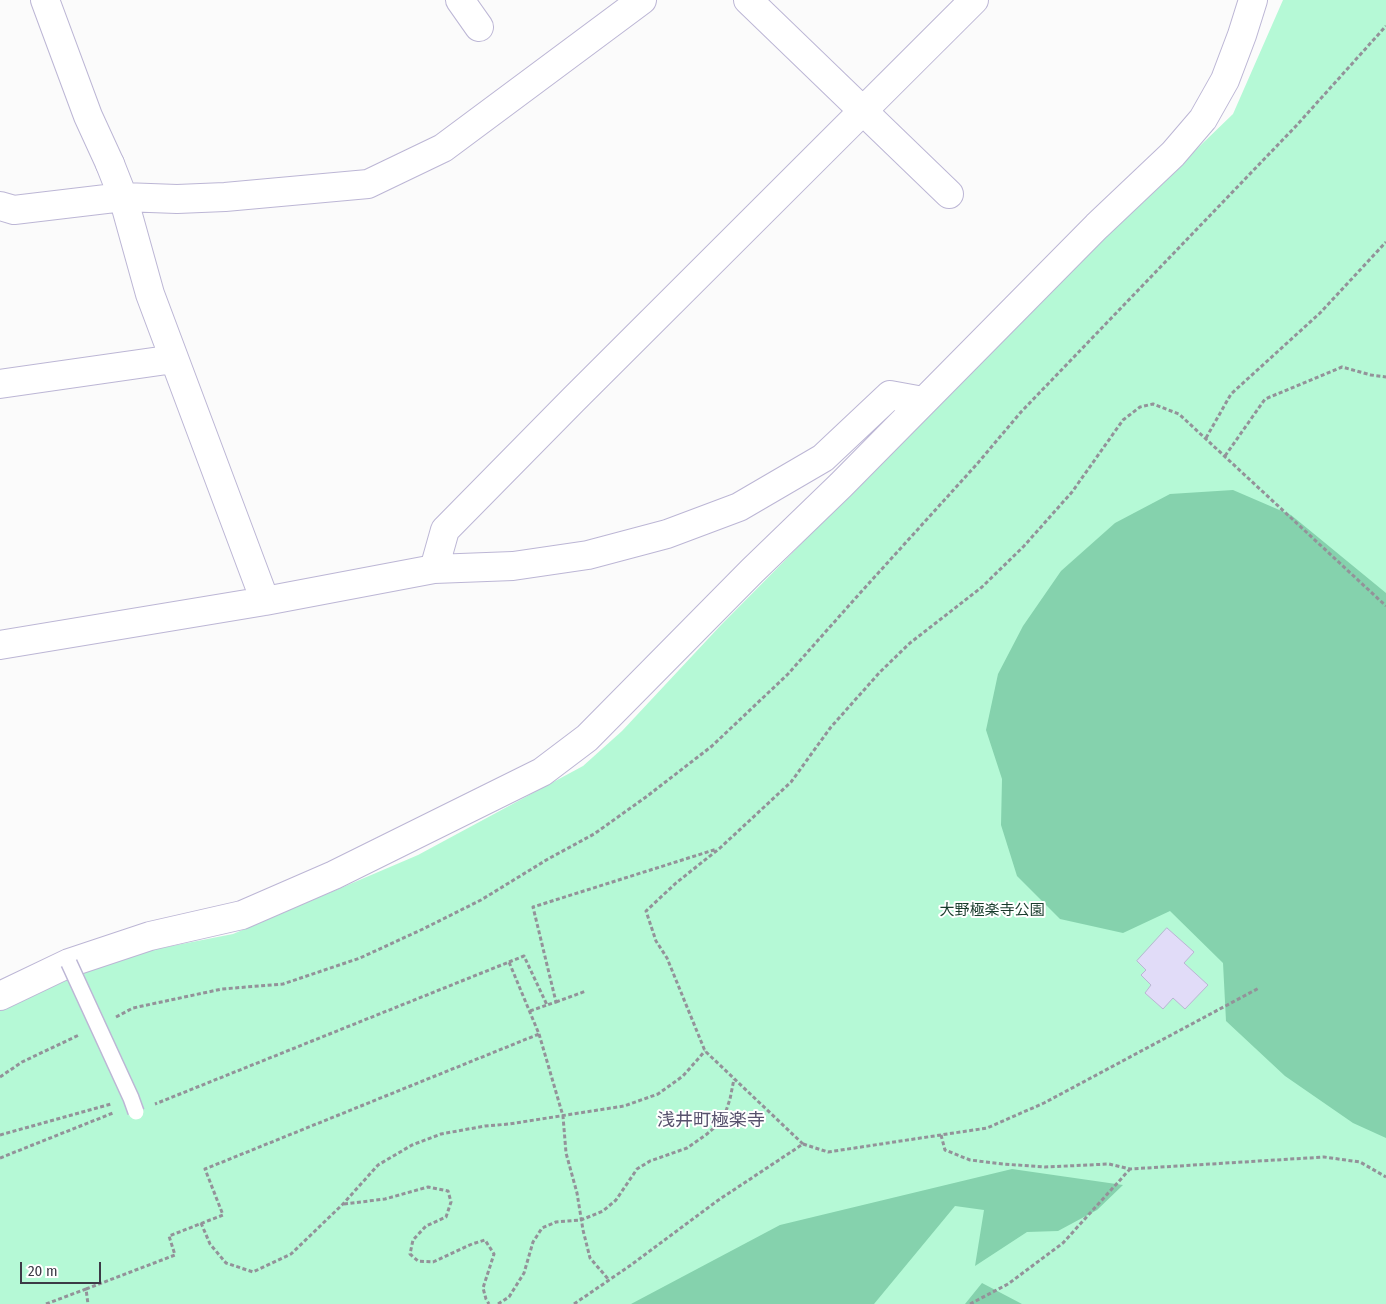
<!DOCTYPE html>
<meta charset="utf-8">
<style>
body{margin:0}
#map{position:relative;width:1386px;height:1304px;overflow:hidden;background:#fbfbfb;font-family:"Fira Sans Condensed",sans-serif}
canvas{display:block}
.scale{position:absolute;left:20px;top:1262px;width:81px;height:22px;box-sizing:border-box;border:2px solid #3c3a46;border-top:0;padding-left:6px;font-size:15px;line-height:18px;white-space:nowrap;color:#3c3a46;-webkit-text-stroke:4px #fff;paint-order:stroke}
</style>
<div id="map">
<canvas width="1386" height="1304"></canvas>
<div class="scale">20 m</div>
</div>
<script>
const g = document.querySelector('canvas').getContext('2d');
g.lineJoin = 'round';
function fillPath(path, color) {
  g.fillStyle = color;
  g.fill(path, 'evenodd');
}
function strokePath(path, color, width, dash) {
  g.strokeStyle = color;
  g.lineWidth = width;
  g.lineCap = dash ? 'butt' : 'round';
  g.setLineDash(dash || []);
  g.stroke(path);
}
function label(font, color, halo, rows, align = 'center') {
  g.font = font + ' "Fira Sans Condensed","Noto Sans JP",sans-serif';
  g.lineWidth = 4;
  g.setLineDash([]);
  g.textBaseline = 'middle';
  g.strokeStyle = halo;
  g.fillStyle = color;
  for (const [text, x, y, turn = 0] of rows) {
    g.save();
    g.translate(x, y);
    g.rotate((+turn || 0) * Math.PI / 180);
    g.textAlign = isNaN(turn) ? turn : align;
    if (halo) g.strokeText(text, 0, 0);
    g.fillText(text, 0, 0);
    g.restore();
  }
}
fillPath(new Path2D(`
 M1283,0H1386V1304H0V1010L72,977L146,951L233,934L418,855L583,766L622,731L721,625L1097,245L1233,114Z`), '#b5f9d6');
fillPath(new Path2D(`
 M1233,490L1291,515L1386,593V1138L1353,1123L1285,1076L1226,1021L1223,963L1170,911L1123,933L1060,919L1017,876L1001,825L1002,779L986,730L998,674L1023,626L1061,571L1115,523L1170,494Z
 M1012,1169L1123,1185L1097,1210L1058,1231L1027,1232L975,1266L984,1210L955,1206L874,1304H631L780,1225Z
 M982,1283L1022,1304H965Z`), '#85d2ad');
const building = new Path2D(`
 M1167,928L1194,952L1184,963L1208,985L1185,1009L1173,998L1163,1009L1145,993L1151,985L1141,975L1146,970L1137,961Z`);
fillPath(building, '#e1dcf8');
strokePath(building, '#bbb5d4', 1);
const street = new Path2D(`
 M460,0L479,27
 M748,0L949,194
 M110,164L123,197L150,294L265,601
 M0,206L14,210L123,197L177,199L225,197L368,184L443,148L642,0
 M0,384L174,359
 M434,569L445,530L574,399L974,0
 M0,645L265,601L434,569L513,566L588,555L667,534L739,507L823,458L890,395L923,401
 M0,996L69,963L150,936L242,915L334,875L542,772L587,738L752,571L841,485L1097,226L1173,154L1203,119L1225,80L1242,35L1253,0`);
const secondary = new Path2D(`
 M45,0L88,116L110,164`);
strokePath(street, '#bcb6d5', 30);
strokePath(secondary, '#bcb6d5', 30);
strokePath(new Path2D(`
 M1206,438L1231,394L1320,313L1386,242
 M1225,456L1265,399L1342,367L1371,375L1386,377
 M509,962L524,956L547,1005L556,1002L533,907L717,849
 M556,1002L586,991
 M530,1011L547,1005
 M116,1017L133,1008L222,989L283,984L360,958L423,929L481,900L548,859L594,834L646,797L712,746L788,674L861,592L977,464L1021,412L1296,126L1386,26
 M539,1034L563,1116L566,1153L577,1193L583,1230L590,1258L609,1280
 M0,1077L22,1062L79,1035
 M0,1135L111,1104
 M941,1135L945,1150L970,1160L1003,1164L1045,1167L1109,1164L1130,1169L1324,1157L1360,1162L1386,1177
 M803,1144L705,1051L667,958L656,941L646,911L676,883L720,848L791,782L831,727L880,672L910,643L982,587L1024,546L1072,492L1123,420L1140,407L1153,404L1179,414L1386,606
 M0,1158L113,1113
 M344,1204L385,1199L428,1187L448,1191L451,1202L446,1217L426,1226L413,1240L410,1254L418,1261L433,1262L472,1244L485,1240L494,1254L483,1288L486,1299L489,1304
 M201,1223L210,1244L226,1263L253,1272L291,1254L343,1204L378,1165L412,1145L441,1134L485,1126L509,1124L624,1106L658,1094L683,1076L705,1051
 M86,1289L175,1255L169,1236L223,1215L205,1169L539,1034L509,962L155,1104
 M46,1304L86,1289L88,1304
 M498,1304L509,1297L524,1273L533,1242L542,1228L556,1222L581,1220L603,1211L616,1200L637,1169L650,1161L687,1148L707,1134L723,1120L730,1099L734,1079
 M574,1304L631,1265L717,1201L803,1144L828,1152L987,1128L1044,1103L1259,988
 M970,1304L1008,1284L1063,1243L1130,1169`), '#939299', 3, [4, 2.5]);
strokePath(street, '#fff', 28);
strokePath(secondary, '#fff', 28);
const laneBridge = new Path2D(`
 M69,963L131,1098L136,1112`);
strokePath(laneBridge, '#bcb6d5', 18, []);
strokePath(laneBridge, '#fff', 15);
label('15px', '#193c2c', '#fff', [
 ["大野極楽寺公園",992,911]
]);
label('18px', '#57526d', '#fff', [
 ["浅井町極楽寺",711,1121]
]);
</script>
